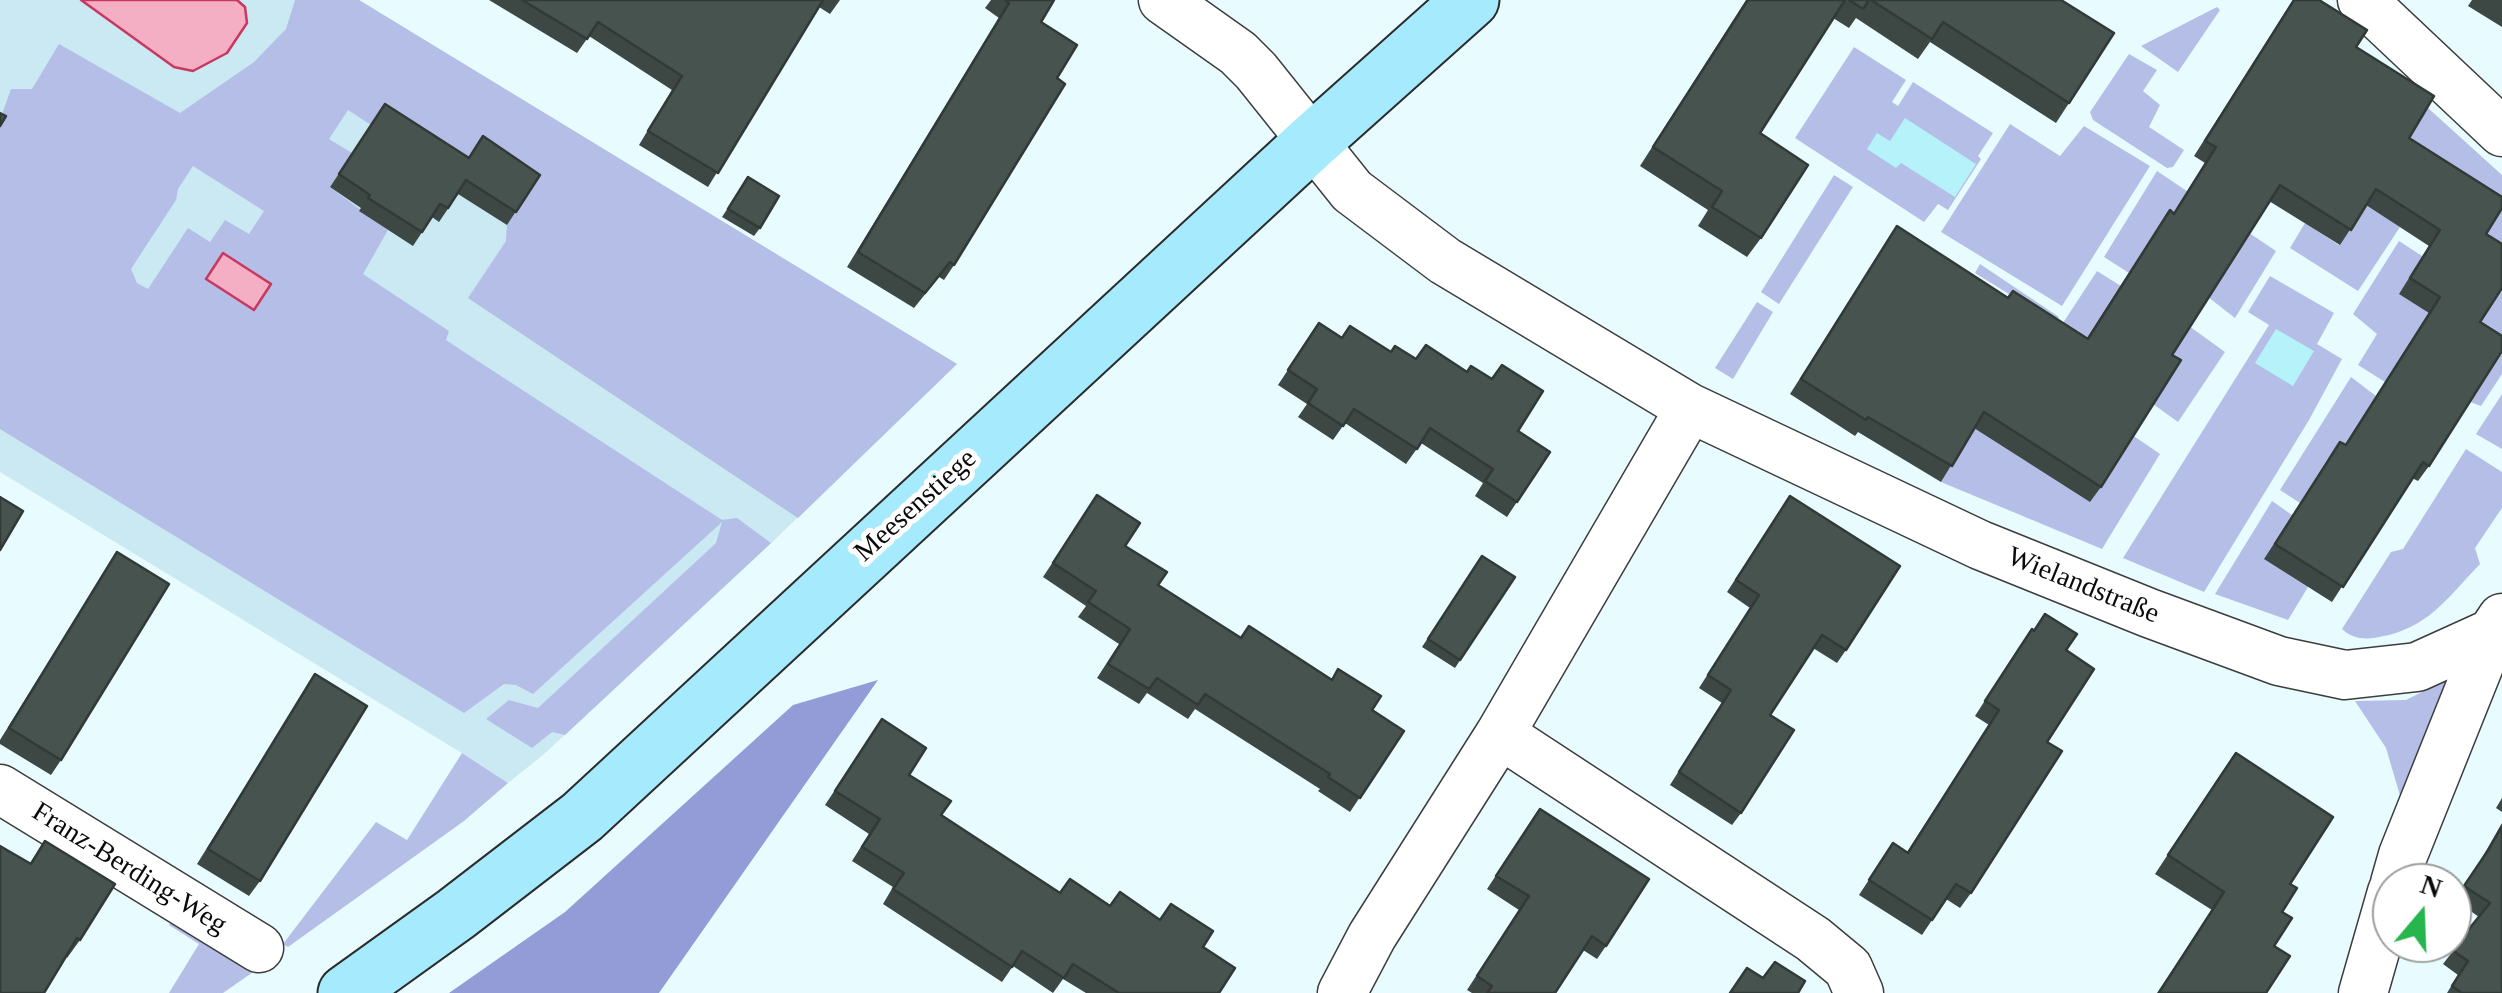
<!DOCTYPE html>
<meta charset="utf-8">
<style>
body{margin:0}
#map{position:relative;width:2502px;height:993px;overflow:hidden;background:#e8fcff;font-family:Georgia,serif}
canvas{display:block}
.north{position:absolute;left:2372px;top:863px;width:100px;height:100px;box-sizing:border-box;background:#fff;border:2px solid #9d9d9d;border-radius:50%;rotate:19deg;font-size:28px;font-weight:700;line-height:40px;text-align:center;color:#0a0a0a}
.north::after{content:'';display:block;margin:auto;width:35px;height:45px;background:#27b64e;clip-path:polygon(50% 0,100% 100%,50% 72%,0 100%)}
</style>
<div id="map">
<canvas width="2502" height="993"></canvas>
<div class="north">N</div>
</div>
<script>
const g = document.querySelector('canvas').getContext('2d');
g.lineJoin = 'round';
function fillPath(path, color) {
  g.fillStyle = color;
  g.fill(path, 'evenodd');
}
function strokePath(path, color, width, dash) {
  g.strokeStyle = color;
  g.lineWidth = width;
  g.lineCap = dash ? 'butt' : 'round';
  g.setLineDash(dash || []);
  g.stroke(path);
}
function label(font, color, halo, rows, align = 'center') {
  g.font = font + ' Georgia,serif';
  g.lineWidth = 10;
  g.setLineDash([]);
  g.textBaseline = 'middle';
  g.strokeStyle = halo;
  g.fillStyle = color;
  for (const [text, x, y, turn = 0] of rows) {
    g.save();
    g.translate(x, y);
    g.rotate((+turn || 0) * Math.PI / 180);
    g.textAlign = isNaN(turn) ? turn : align;
    if (halo) g.strokeText(text, 0, 0);
    g.fillText(text, 0, 0);
    g.restore();
  }
}
fillPath(new Path2D(`
 M0,0H359L957,364L763,551L543,755L508,783L465,755L0,472Z`), '#cae9f3');
fillPath(new Path2D(`
 M295,0H359L957,364L798,518L468,298L506,241L507,225L531,188L460,172L371,125L348,110L329,139L352,153L330,187L388,230L363,274L449,331L446,340L461,350L722,520L737,518L771,543L565,735L552,732L532,748L486,719L509,700L538,708L716,543L722,522L533,694L516,685L504,684L464,713L0,429V120L11,89H32L59,44L180,113L254,62L286,29ZM193,166L264,211L249,234L225,220L210,242L188,228L148,289L137,283L131,269L176,200L178,189Z
 M2217,7L2220,10L2178,72L2141,46Z
 M1854,47L1906,80L1892,102L1898,106L1913,82L1993,133L1978,156L1981,159L1948,210L1938,204L1924,222L1795,138Z
 M2129,54L2157,70L2143,91L2160,105L2149,127L2184,150L2173,167L2167,168L2093,120L2090,112Z
 M2428,108L2502,175V263L2393,222L2400,227L2358,291L2290,248L2305,223L2339,245Z
 M2010,124L2060,156L2084,126L2150,166L2062,306L1941,232Z
 M2157,171L2276,251L2235,318L2208,297L2178,206L2163,229L2158,227L2129,273L2104,257Z
 M1834,175L1853,187L1779,304L1761,292Z
 M2399,241L2422,256L2435,317L2385,382L2358,365L2377,334L2353,314Z
 M1980,264L2059,317L2029,364L2160,454L2102,549L1941,482L1952,463L2002,307L2009,294L1975,273Z
 M2097,271L2121,286L2073,375L2042,355Z
 M2270,276L2334,313L2317,344L2342,359L2309,420L2204,592L2123,558L2269,325L2248,312Z
 M2502,287V374L2481,406L2470,402L2469,338Z
 M1757,302L1773,312L1733,379L1715,368Z
 M2189,326L2225,352L2178,422L2153,404L2161,371Z
 M2351,377L2376,396L2336,461L2328,458L2300,503L2280,490Z
 M2502,394V449L2476,434Z
 M2466,449L2502,472V508L2475,548L2480,564C2448,597 2428,629 2379,637C2364,640 2353,639 2342,629L2391,552L2403,549Z
 M2272,501L2292,515L2308,587L2288,620L2215,594Z
 M2456,675L2404,809L2386,748L2355,701L2406,700Z
 M462,753L508,783L464,821L288,947L283,944L376,822L407,840Z
 M172,919L256,970L223,993H169L199,944L169,925Z`), '#b4bee7');
fillPath(new Path2D(`
 M878,680L659,993H449L565,912L793,705Z`), '#949cd7');
fillPath(new Path2D(`
 M1905,118L1976,164L1955,197L1901,163L1896,168L1867,149L1877,133L1890,141Z
 M2276,329L2314,351L2293,386L2255,363Z`), '#b6f2f9');
const water = new Path2D(`
 M81,0H237L245,7L247,23L227,53L193,71L174,67Z
 M223,253L271,284L254,310L206,279Z`);
fillPath(water, '#f4afc4');
strokePath(water, '#c93860', 2.5);
const street = new Path2D(`
 M1163,0L1238,53L1256,71L1352,191L1445,261L1690,408L1980,545L2149,613L2279,661L2345,675L2417,667L2492,633
 M2362,0L2502,132
 M1500,734L1813,939L1848,968L1859,993
 M0,789L259,948
 M2395,883L2403,855L2492,633L2502,618
 M1342,993L1372,936L1500,734L1690,408
 M2363,993L2392,892`);
const secondary = new Path2D(`
 M346,993L456,914L582,817L1312,142L1471,0`);
strokePath(street, '#3d3d3d', 51);
strokePath(secondary, '#2c2c2c', 59);
strokePath(street, '#fff', 48);
strokePath(secondary, '#a5eafd', 55);
fillPath(new Path2D(`
 M489,0H840L830,14L819,7L708,187L639,145L672,90L589,36L577,53Z
 M991,0H1054L1041,22L1057,78L954,265L944,280L939,277L914,308L847,267L999,18L985,8Z
 M1746,0H2061L2069,103L2056,123L1930,42L1918,59L1856,18L1849,28L1833,18L1760,133L1761,238L1747,257L1698,226L1708,210L1640,166Z
 M2293,0L2356,47L2409,138L2486,234L2480,322L2429,466L2418,481L2412,478L2332,602L2264,559L2340,442L2345,445L2429,313L2399,294L2429,246L2366,205L2340,245L2269,201L2172,355L2101,487L2090,502L1974,428L1941,482L1858,432L1855,436L1790,394L1897,226L2008,297L2087,338L2159,226L2170,210L2174,213L2205,163L2194,156Z
 M2472,0H2502V27L2468,6Z
 M385,104L468,158L540,175L507,225L458,194L439,222L432,217L413,246L359,211L361,208L330,187Z
 M748,177L760,228L754,236L722,217Z
 M1319,323L1341,338L1518,431L1550,452L1507,517L1475,496L1483,483L1421,443L1406,464L1345,423L1333,440L1298,417L1307,404L1278,385Z
 M1097,495L1125,546L1158,585L1240,638L1372,710L1404,731L1350,812L1318,791L1320,789L1195,709L1188,719L1147,693L1139,704L1097,678L1119,644L1078,617L1086,606L1043,577Z
 M1781,509L1846,650L1837,663L1813,648L1770,715L1741,813L1732,825L1670,785L1722,703L1699,688L1750,608L1727,592Z
 M117,552L61,760L51,775L0,744V740Z
 M1482,556L1515,577L1455,668L1422,647Z
 M2021,644L2066,650L2047,742L1971,893L1960,908L1946,899L1922,935L1859,895L1893,843L1907,852L1989,725L1975,716Z
 M315,674L260,881L249,896L197,864Z
 M882,719L909,775L941,815L1060,893L1160,920L1203,947L1219,993H1086L1063,979L1053,993L1013,966L1002,982L883,904L893,887L852,861L869,834L825,805Z
 M2223,771L2290,884L2274,946L2266,993H2157L2212,910L2155,874Z
 M2502,798V812L2496,808Z
 M1540,809L1606,946L1597,959L1583,950L1555,993H1472L1467,990L1519,910L1487,889Z
 M2502,823V993H2447L2458,975L2443,964L2479,917L2455,900L2479,863Z
 M45,841L80,940L67,958L30,863Z`), '#3d4744');
const building = new Path2D(`
 M522,0H823L718,173L648,131L682,76L598,22L587,39Z
 M1005,0H1054L1041,22L1077,45L1057,78L1065,84L954,265L950,262L925,293L858,252L1009,3Z
 M1748,0H1845L1760,133L1808,165L1761,238L1712,207L1722,191L1653,147Z
 M1849,0H1869L1863,9Z
 M1871,0H2061L2114,33L2069,103L1943,22L1932,39Z
 M2294,0H2319L2367,30L2356,47L2434,96L2409,138L2502,197V208L2486,234L2502,244V288L2480,322L2502,336V351L2429,466L2423,462L2343,587L2275,544L2340,442L2346,445L2440,297L2410,278L2440,230L2376,189L2351,230L2280,185L2172,355L2181,360L2101,487L1984,412L1952,466L1868,417L1866,420L1801,379L1897,226L2008,298L2013,291L2088,339L2170,210L2174,214L2216,147L2205,141Z
 M385,104L469,158L483,136L540,175L516,212L466,180L448,208L440,204L422,232L368,198L370,195L339,174Z
 M0,113L6,116L0,126Z
 M748,177L779,196L760,228L728,209Z
 M1319,323L1342,338L1350,326L1391,352L1395,346L1416,359L1426,345L1467,372L1471,366L1492,379L1502,365L1543,391L1518,431L1550,452L1517,502L1485,481L1493,469L1430,428L1417,449L1354,409L1343,426L1308,403L1317,389L1288,370Z
 M1097,495L1140,523L1125,546L1167,572L1158,585L1241,638L1249,626L1332,680L1338,669L1381,696L1372,710L1404,731L1360,798L1328,777L1330,774L1205,694L1198,705L1157,678L1149,689L1108,664L1130,629L1088,602L1096,591L1053,563Z
 M1790,496L1900,566L1846,650L1822,635L1770,715L1794,730L1741,813L1679,772L1731,690L1708,675L1759,595L1736,580Z
 M0,497L23,511L0,550Z
 M117,552L169,584L61,760L9,728Z
 M1482,556L1515,577L1460,660L1428,639Z
 M2045,614L2077,634L2066,650L2094,669L2047,742L2062,751L1971,893L1956,884L1932,920L1869,880L1893,843L1908,853L1999,710L1985,701L2032,629L2034,631Z
 M315,674L367,706L260,881L208,849Z
 M882,719L926,748L909,775L951,801L941,815L1060,893L1070,879L1110,906L1120,892L1160,920L1171,904L1213,931L1203,947L1235,968L1219,993H1119L1073,964L1064,978L1022,951L1012,967L893,889L904,873L862,847L880,819L835,791Z
 M2236,753L2333,817L2290,884L2297,888L2282,912L2292,918L2274,946L2290,956L2266,993H2159L2224,892L2168,855Z
 M1540,809L1649,879L1606,946L1592,936L1555,993H1487L1492,986L1477,976L1529,896L1496,876Z
 M2502,826V993H2462L2452,986L2468,961L2452,950L2490,903L2464,886L2489,849Z
 M45,841L115,884L80,940L77,938L44,993H0V846L31,864Z
 M1775,962L1805,981L1798,993H1730L1747,968L1763,978Z`);
fillPath(building, '#47534f');
strokePath(building, '#323a37', 2.5);
label('28px', '#0a0a0a', '#fff', [
 ["Meesenstiege",916,506,-42],
 ["Wielandstraße",2083,586,22],
 ["Franz-Berding-Weg",129,869,32]
]);
</script>
